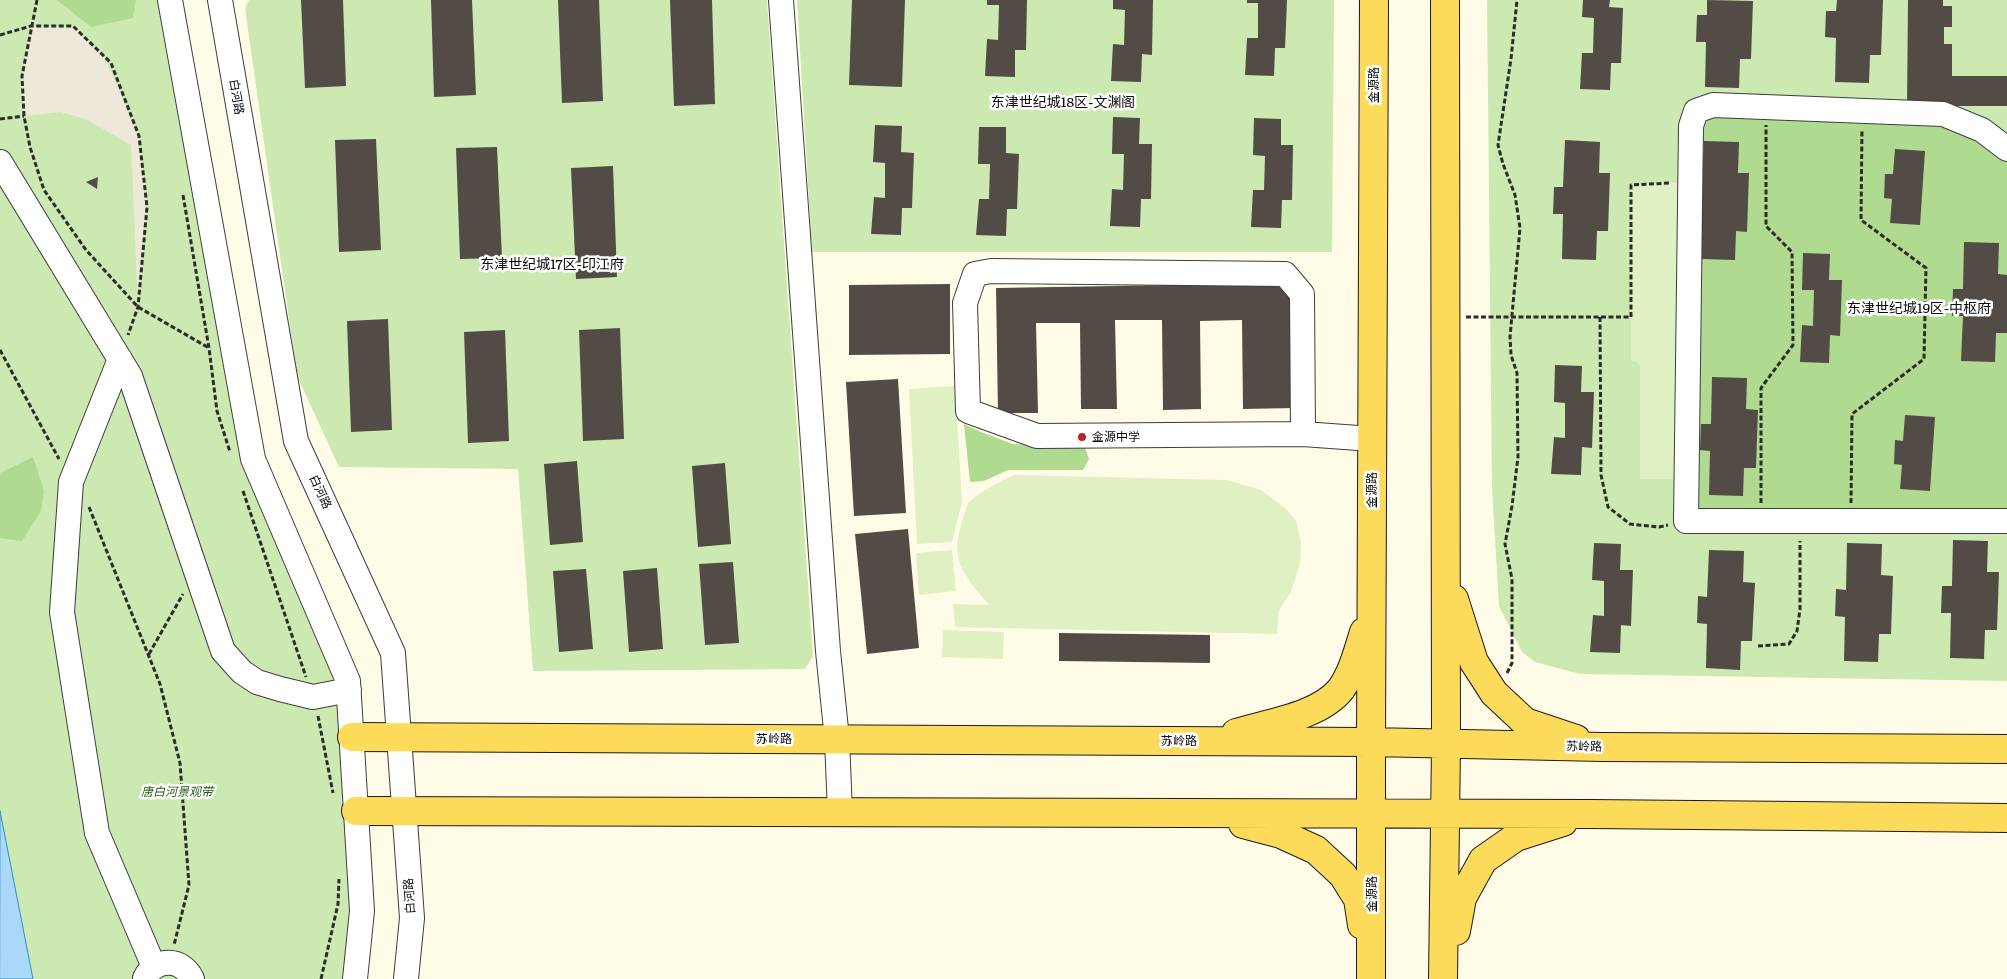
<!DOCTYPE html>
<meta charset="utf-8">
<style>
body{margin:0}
canvas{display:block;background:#fffbe7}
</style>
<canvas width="2007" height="979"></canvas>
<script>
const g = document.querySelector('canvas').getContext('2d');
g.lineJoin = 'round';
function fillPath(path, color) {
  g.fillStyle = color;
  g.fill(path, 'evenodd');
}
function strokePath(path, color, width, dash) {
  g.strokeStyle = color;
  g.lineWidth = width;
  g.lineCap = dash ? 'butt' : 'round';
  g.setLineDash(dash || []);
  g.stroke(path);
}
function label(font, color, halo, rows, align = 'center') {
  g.font = font + ' Literata,"Noto Sans SC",serif';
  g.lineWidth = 5;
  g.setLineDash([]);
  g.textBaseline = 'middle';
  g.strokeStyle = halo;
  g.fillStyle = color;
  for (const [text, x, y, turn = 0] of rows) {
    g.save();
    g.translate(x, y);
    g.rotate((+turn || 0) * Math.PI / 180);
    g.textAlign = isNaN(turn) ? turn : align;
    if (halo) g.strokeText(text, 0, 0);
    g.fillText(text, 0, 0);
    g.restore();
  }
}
fillPath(new Path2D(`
 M0,0H170L253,459L348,681L355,979H33L0,811Z
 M249,0H767L813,656L805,669L533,671L518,469L339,467L297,376L245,8Z
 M797,0H1334L1332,252H812Z
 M1487,0H2007V681L1580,674L1535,662L1522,652L1499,606L1492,488Z`), '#cce9b1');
fillPath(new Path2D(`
 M57,0H136L133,18L91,27Z
 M1696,111L1943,114L2007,149V521H1686Z
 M964,424L981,432L1013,444L1085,448L1089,459L1083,470H1008L984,481L970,482Z
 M33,457L44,491L41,511L22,541L0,538V473Z`), '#afda90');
fillPath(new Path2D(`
 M1690,182L1687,479H1640V367L1637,362L1631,361V185Z
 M955,386L962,502L952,542L917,544L909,389Z
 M1014,475L1227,480L1261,490L1284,507L1296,521L1301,542L1300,564L1291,592L1279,610L1277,634L955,627L953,604L989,605C965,576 949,562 962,522C964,516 966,505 970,501C983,490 999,482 1014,475Z
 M952,550L956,591L919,595L916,553Z
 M943,630L1004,632L1003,659L942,657Z`), '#dff0c3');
fillPath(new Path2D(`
 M31,26H73L105,58L139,136L147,207L138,307L131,145L86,119L60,112L24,116L22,76Z`), '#ede8d8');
const water = new Path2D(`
 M0,811L33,979H0Z`);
fillPath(water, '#abd8f7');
strokePath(water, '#308bd0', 1);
fillPath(new Path2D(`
 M301,0H343L346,86L305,88Z
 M431,0H472L476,95L434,97Z
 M558,0H599L603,101L562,103Z
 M670,0H712L715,104L674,106Z
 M852,0H905L902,87L849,85Z
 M987,0H1027L1026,50H1015V77L985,76L987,39L998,40L999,5H987Z
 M1113,0H1153L1152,55L1142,54L1141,82L1111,81L1113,44L1124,45L1125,10L1113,9Z
 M1247,0H1287L1285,48H1275L1274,76L1245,75L1247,38H1258V3H1247Z
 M1583,0H1610L1609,7L1623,8L1621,63H1611L1610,90L1580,89L1582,53H1593L1594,18L1582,17Z
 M1707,0L1753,1L1751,59H1740L1739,88L1705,87L1706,42H1696L1697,15H1707Z
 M1837,0H1883L1881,55H1870L1869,83L1835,82L1836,38L1825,37L1826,11H1836Z
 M1908,0H1943V6H1952V27H1944V44H1952V76H2007V106H1907Z
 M1113,117L1140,118L1139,144H1152L1151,199H1141L1140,227L1110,226L1112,189L1123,190L1124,154H1112Z
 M1254,118L1281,119V145H1293L1292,200H1282L1281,228L1251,227L1253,190H1264L1265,156L1253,155Z
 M875,125L902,126L901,152L914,153L912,208H902L901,235L871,234L874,197L885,198V163L873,162Z
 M979,127H1006V153L1019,154L1017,209H1007L1006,236L976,235L979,199H989L990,164H978Z
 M376,139L381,250L339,252L335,140Z
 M1565,140L1600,142L1599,173H1610L1608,231H1597L1596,260L1562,259L1563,214H1553L1554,187H1563Z
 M1704,141L1739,142L1738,173H1749L1747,232L1736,231L1735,260L1701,259L1702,214H1692L1693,187L1702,188Z
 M497,147L502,258L460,259L456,148Z
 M1895,149L1925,151L1920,225L1890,223L1892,199L1884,198L1885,174H1893Z
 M613,166L617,277L576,279L571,168Z
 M98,177L97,189L86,182Z
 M1964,242L1999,243L1998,274L2007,275V333H1996L1995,362L1961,361L1963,316H1952L1953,289H1963Z
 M1803,253L1830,254L1829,280H1842L1840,336L1830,335L1829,363L1800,362L1802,325L1813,326L1814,290H1802Z
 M1292,283L1294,408L1243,409L1242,320L1200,321L1201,409L1163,410L1162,320H1115L1117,409H1081L1080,323H1036L1038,413H998L996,288Z
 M950,284V354L849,355V285Z
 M388,319L392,430L351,432L347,321Z
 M620,328L624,439L583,441L579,330Z
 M505,330L509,441L468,443L464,332Z
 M1555,365L1582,366L1581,392H1594L1592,448L1582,447L1581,475L1551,474L1554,437L1565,438V403L1554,402Z
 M1712,377L1747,378L1746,409L1758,410L1756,468H1744L1743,496L1709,495L1710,451L1700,450L1701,424H1711Z
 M898,379L906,513L854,516L846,382Z
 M1905,415L1935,417L1930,491L1900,489L1902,465L1894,464L1895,440L1903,441Z
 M577,461L583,542L550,545L544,464Z
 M725,463L731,544L698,547L692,466Z
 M908,529L919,648L867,654L855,534Z
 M1953,540L1988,541L1987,572H1999L1997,630H1985L1984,659L1950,658L1951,613H1941L1942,586H1952Z
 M1594,543L1621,544L1620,570H1633L1631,626L1621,625L1620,653L1590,652L1593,615L1604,616V581L1592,580Z
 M1847,543L1882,544L1881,575L1893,576L1891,634H1879L1878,662L1844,661L1845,617L1835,616L1836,589L1846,590Z
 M1709,550L1744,551L1743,582L1755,583L1752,641H1741L1740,670L1706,668L1707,624L1697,623L1698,596L1707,597Z
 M733,562L739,643L705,645L699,564Z
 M657,568L663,649L629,652L623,571Z
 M586,569L593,649L559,652L553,571Z
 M1059,633L1210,635V663L1059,661Z`), '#534c46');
const minor = new Path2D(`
 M170,0L253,459L348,681L362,911L355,979
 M220,0L296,441L393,653L412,918L406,979
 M781,0L828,651L837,739L840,813
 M2007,149L1982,130L1943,114L1713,105L1696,111L1691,126L1686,521H2007
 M0,162L130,376L223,651L242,672L257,682L280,689L313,697L349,690
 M120,359L71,482L62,612L97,833L154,967
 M1303,434L1302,294L1285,274L991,271L975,274L965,303L968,411L1037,436L1303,434L1372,439
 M145,978C155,958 182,957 192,979`);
const major = new Path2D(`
 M1454,599L1474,662L1494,693L1525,722L1576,739
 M1236,733C1269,723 1320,716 1341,689C1353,672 1358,651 1364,632
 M352,737L1371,742L1602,747L2007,749
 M356,811L1591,814L2007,818
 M1243,824L1281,834L1316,850L1343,875L1358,899L1362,925
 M1456,931L1462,898L1483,860L1516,837L1563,822
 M1371,979V742L1374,0
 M1443,979L1446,745L1445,0`);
strokePath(minor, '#3d3d3d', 26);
strokePath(major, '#1b1b1b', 30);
strokePath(new Path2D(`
 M37,0L22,76L24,116L30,147L44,190L86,250L138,307L209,348
 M0,35L31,26H73L111,63L139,136L147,207L138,307L128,335
 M0,119L24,116
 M183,195L209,348L217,411L230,452
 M1466,317H1631V185L1671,183
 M1600,317L1601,475L1608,507L1630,524L1659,527L1668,525
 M0,350L59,459
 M243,491L306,677
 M1761,503V388L1793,345L1792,252L1766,226V125
 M1851,503L1852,414L1924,359L1926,268L1861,220L1862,129
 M89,507L160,684L180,763L189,885L174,945
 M1758,646L1789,644L1797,631L1800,609V541
 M149,654L183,594
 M1507,673L1512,663V579L1505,544L1512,506L1518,457L1517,373L1511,355L1510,337L1520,228L1515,195L1503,164L1498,145L1511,59L1517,0
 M318,716L333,793
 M321,979L338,904L339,879`), '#2c2c2c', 3, [5, 2.5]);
strokePath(minor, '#fff', 24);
strokePath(major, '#fcda5a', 28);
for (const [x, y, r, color] of [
 [1082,437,5,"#bc2023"]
]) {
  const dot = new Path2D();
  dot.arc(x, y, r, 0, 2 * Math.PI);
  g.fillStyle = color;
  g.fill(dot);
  strokePath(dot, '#fff', 2);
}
label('12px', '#0a0a0a', '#fff', [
 ["金源路",1374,85,-90],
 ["白河路",236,97,80],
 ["金源路",1372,490,-90],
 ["白河路",320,492,65],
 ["苏岭路",774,739],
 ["苏岭路",1179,741],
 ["苏岭路",1584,747,1],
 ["金源路",1372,894,-90],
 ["白河路",410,896,-94]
]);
label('12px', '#0a0a0a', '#fff', [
 ["金源中学",1092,437]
], 'left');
label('italic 12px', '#27621a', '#fff', [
 ["唐白河景观带",177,792]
]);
label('14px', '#0a0a0a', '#fff', [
 ["东津世纪城18区-文渊阁",1063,103],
 ["东津世纪城17区-印江府",552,265],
 ["东津世纪城19区-中枢府",1919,309]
]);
</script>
